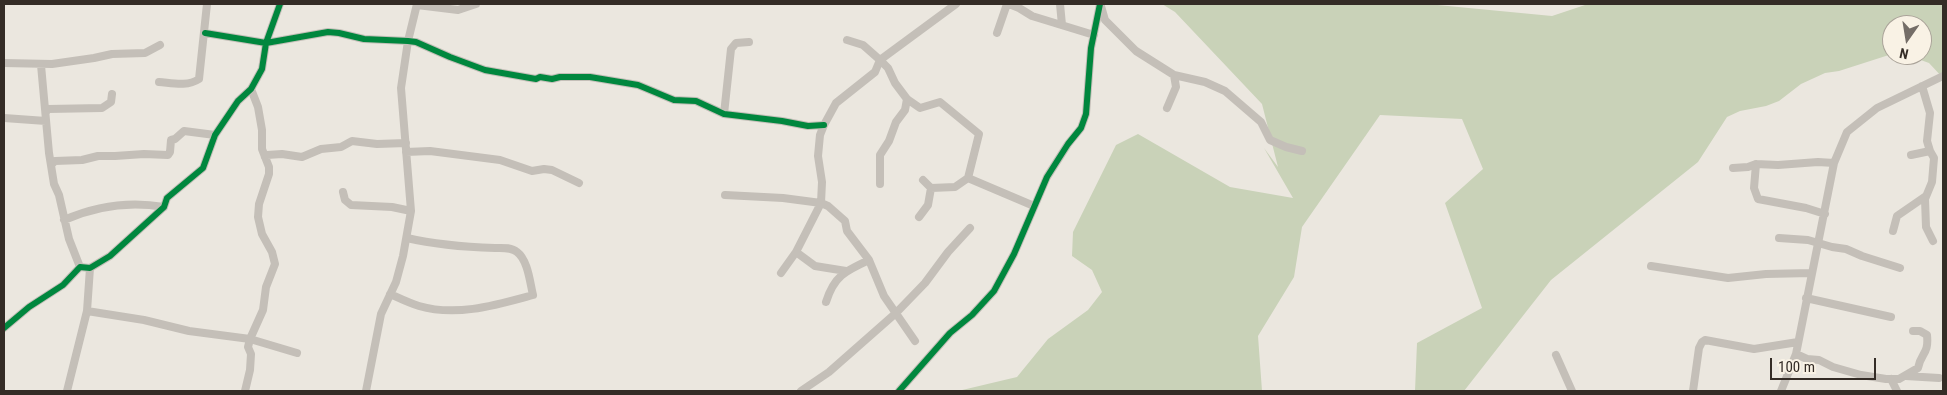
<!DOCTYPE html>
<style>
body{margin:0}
#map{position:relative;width:1947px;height:395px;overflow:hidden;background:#ebe7df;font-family:"Roboto Condensed",sans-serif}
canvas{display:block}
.frame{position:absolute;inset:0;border:5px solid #342c26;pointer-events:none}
.north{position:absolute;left:1882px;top:15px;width:50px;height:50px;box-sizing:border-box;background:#f9f2e5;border:1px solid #aaa399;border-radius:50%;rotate:193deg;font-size:14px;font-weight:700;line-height:20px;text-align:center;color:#342c26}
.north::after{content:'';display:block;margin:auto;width:18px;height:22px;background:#746d67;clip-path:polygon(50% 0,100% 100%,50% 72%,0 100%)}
.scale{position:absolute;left:1770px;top:358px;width:106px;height:22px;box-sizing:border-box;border:2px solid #342c26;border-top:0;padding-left:6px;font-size:15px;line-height:18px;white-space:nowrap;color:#342c26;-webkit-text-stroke:4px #f9f2e5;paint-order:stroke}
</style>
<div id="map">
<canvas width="1947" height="395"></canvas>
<div class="frame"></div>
<div class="north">N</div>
<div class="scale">100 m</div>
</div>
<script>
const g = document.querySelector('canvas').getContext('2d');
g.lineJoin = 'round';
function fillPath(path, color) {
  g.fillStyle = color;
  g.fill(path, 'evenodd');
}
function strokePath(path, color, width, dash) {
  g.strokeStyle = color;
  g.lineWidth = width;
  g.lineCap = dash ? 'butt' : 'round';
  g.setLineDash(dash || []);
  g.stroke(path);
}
fillPath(new Path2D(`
 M1162,4H1427L1552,16L1588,4H1943V78L1929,63L1907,55H1922V25H1892V54L1839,71L1825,73L1801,84L1779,101L1766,106L1740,111L1727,117L1698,162L1551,280L1464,391H1415L1417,343L1482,308L1445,203L1483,169L1462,119L1380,115L1302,227L1294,277L1258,336L1262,391H958L1017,377L1048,339L1088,310L1102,292L1092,270L1072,256L1073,232L1116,145L1138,134L1230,187L1293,198L1264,148L1278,167L1262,104L1175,12Z`), '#c9d2b8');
strokePath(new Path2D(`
 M1009,4L1019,8L1032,16L1094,35
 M1060,4L1062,25
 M417,5L458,10L476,4
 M1101,6L1105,20L1136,51L1174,75L1205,82L1225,91L1261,122L1270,140L1286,147L1302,151
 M205,33L266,43L328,32L339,33L364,39L408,41L416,42L450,57L485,70L536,79L540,77L552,79L560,77H590L638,85L674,100L696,101L724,114L782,121L808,126L824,125
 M997,33L1007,4
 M847,40L863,45L880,60L888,68L895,83L907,99L920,108L940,102L979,134L968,178
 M4,63L52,64L94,58L112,54L145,53L160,45
 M41,65L49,153L54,184L59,195L69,239L80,267
 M159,82C172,83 187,87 199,79L207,4
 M1922,86L1930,113L1927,141L1930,151L1934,158L1932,182L1925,199L1926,227L1933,241
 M1167,108L1176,87L1174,75
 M46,112L48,109L102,108L111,102L112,94
 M724,114L731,49L736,43L749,42
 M4,118L46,121
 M406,152L430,151L500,160L532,171L544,169L552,170L579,183
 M1911,155L1930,151
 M265,157L267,155L282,154L302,157L321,149L341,147L352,141L377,144L406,143
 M52,164L55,161L82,160L98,156H115L144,154L168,155L170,152L171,140L175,139L184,131L215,135
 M1756,164L1754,188L1758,199L1806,208L1825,214
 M1733,168L1748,167L1756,164L1778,165L1818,162L1834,163
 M923,180L931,188L955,187L968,178L1034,206
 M880,184V155L889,141L896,122L905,110L907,99
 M343,192L345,200L351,205L392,207L411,211
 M725,195L783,198L821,203L828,206L845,221L847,231L869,260L884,296L915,341
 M919,217L928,205L931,188
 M64,220C96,206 130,201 164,207
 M1893,231L1897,216L1926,196
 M1779,238L1808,240L1832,247L1846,249L1862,256L1900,268
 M796,252L815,266L846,271
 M1651,266L1728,278L1766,274L1811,273
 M781,273L796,252L821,203L822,182L818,156L820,135L824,125L836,103L875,72L880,60L956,4
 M390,294C399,298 409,303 419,306C457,317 496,305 533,295C530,283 528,260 517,252C511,247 502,248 495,248C464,247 437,245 407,238
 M1806,298L1891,317
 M826,302C834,276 845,271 869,260
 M87,311L144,320L189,331L250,339L297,353
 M4,328L29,307L63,285L80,267L90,268L110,256L164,207L167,198L203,168L215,135L238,101L251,89L262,69L266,43L280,4
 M1796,354L1807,359L1819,360L1833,367L1861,375L1886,379H1899L1918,368C1921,352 1929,355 1927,335L1920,331H1913
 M1556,355L1572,391
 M1906,376L1939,378
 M1891,379L1897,391
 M67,391L87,311L90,268
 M245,391L250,370L251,354L248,347L250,339L263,310L266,287L275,264L272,252L262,234L258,217L259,204L269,174V167L262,149V130L258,107L251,89
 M366,391L381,314L396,282L403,256L411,211L401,88L408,41L417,4
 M801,391L829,372L896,313L925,283L948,252L970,228
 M899,391L950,333L972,315L994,291L1014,254L1047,177L1068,144L1081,128L1086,114L1091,48L1100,4
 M1693,391L1699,348L1702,342L1705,340L1754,349L1798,342
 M1781,391L1796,354L1834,163L1847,132L1877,108L1943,76`), '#c4bfb8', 8);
strokePath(new Path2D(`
 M205,33L266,43L328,32L339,33L364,39L408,41L416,42L450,57L485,70L536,79L540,77L552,79L560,77H590L638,85L674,100L696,101L724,114L782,121L808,126L824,125
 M4,328L29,307L63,285L80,267L90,268L110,256L164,207L167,198L203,168L215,135L238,101L251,89L262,69L266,43L280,4
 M899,391L950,333L972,315L994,291L1014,254L1047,177L1068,144L1081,128L1086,114L1091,48L1100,4`), '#00873e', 6);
</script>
